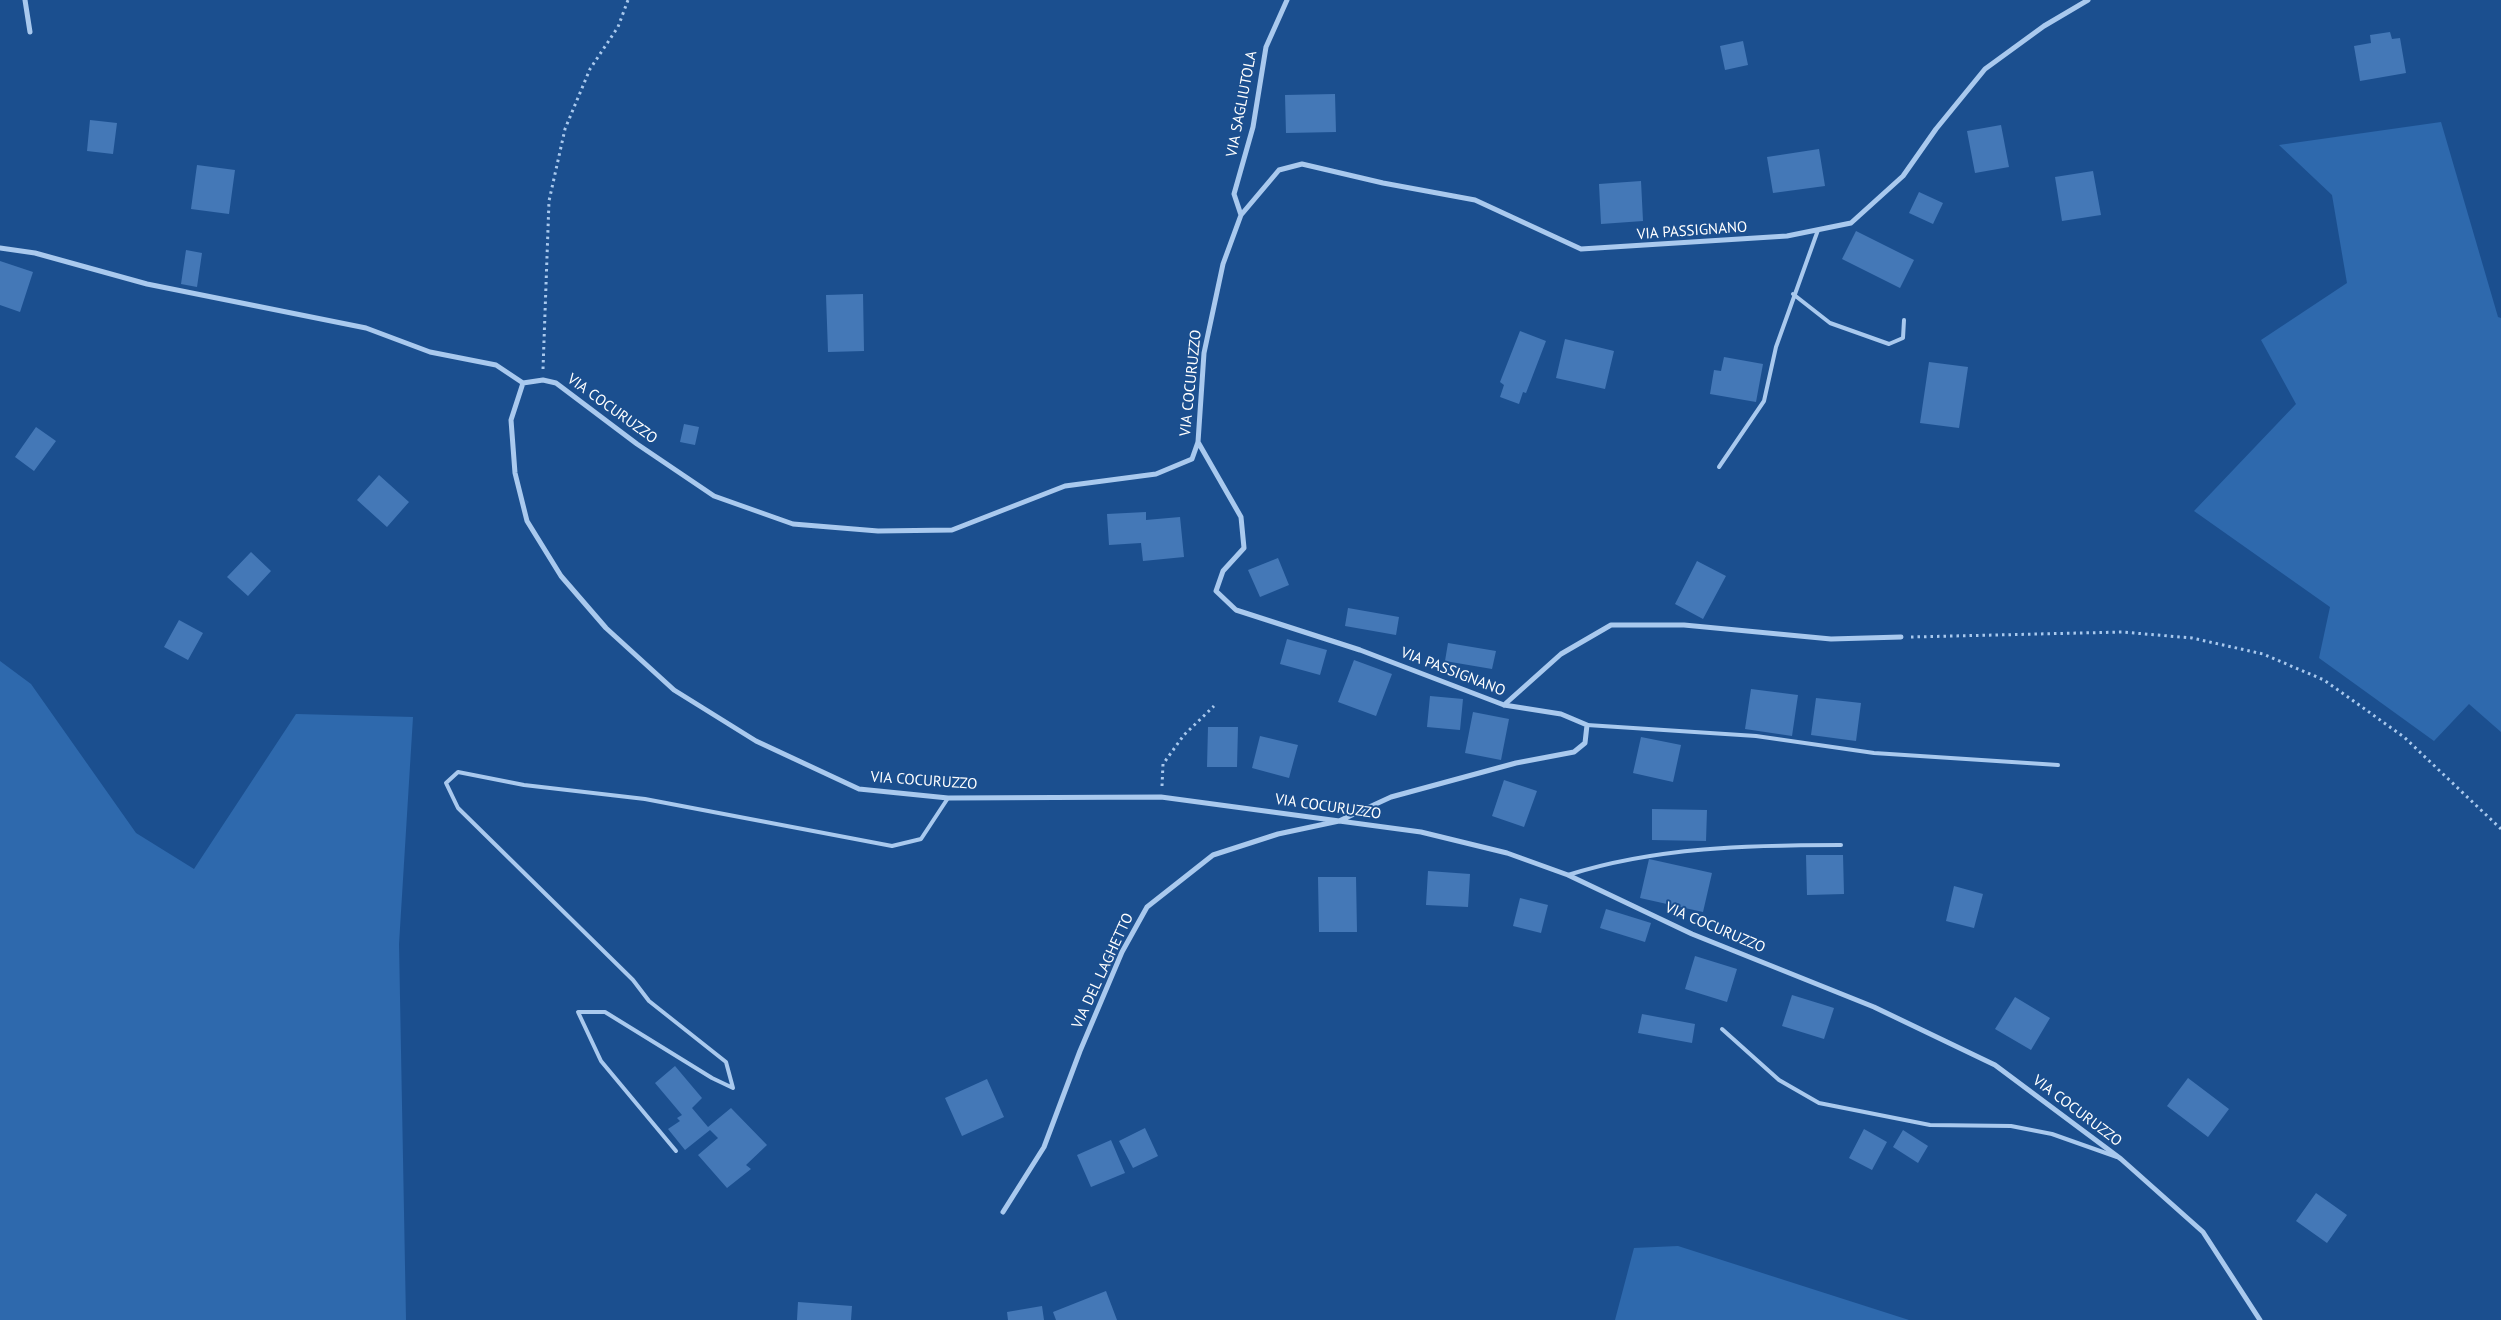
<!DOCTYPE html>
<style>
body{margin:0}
canvas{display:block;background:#1b4f8f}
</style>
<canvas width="2501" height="1320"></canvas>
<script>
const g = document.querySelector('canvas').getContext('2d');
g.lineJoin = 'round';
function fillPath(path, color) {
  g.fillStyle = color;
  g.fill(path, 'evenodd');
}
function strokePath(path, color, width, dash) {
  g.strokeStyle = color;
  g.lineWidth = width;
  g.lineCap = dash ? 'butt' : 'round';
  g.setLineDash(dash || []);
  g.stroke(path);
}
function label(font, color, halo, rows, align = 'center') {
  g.font = font + ' "PT Sans",sans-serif';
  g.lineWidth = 4;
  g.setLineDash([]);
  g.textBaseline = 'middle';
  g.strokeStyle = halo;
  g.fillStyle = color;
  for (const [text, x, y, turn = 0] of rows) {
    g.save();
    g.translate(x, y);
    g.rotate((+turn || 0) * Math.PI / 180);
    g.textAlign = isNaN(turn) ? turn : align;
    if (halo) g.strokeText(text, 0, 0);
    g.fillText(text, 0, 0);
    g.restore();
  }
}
fillPath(new Path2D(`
 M2441,122L2498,317L2501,318V732L2469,704L2434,741L2319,658L2330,607L2194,511L2296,404L2261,340L2347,283L2332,195L2279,145Z
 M0,661L31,684L136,833L194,869L296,714L413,717L399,944L406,1320H0Z
 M1678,1246L1909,1320H1615L1634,1248Z`), '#2e69ad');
fillPath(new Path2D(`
 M2390,32L2392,39L2400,38L2406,73L2360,81L2354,46L2371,43L2370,35Z
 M1743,41L1748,65L1725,70L1720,46Z
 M1335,94L1336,132L1286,133L1285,95Z
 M90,120L117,123L113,154L87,151Z
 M2001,125L2009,167L1975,173L1967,131Z
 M1819,149L1825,186L1773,193L1767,157Z
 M197,165L235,170L229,214L191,209Z
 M2093,171L2101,215L2062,221L2055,177Z
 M1641,181L1643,221L1601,224L1599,184Z
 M1919,192L1943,203L1933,224L1909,213Z
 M1856,231L1914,260L1900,288L1842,259Z
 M186,250L202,253L197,287L181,284Z
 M0,261L33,272L20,312L0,305Z
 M863,294L864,351L828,352L826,295Z
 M1520,331L1546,341L1526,393L1523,392L1519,404L1500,397L1504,385L1500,382Z
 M1565,339L1614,351L1605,389L1556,378Z
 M1724,357L1763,364L1756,402L1710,394L1714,370L1721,371Z
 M1929,362L1968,367L1959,428L1920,423Z
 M684,424L699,427L695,445L680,442Z
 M36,427L56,441L34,471L15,457Z
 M379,475L409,502L387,527L357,500Z
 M1146,512V520L1180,517L1184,557L1143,561L1141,543L1109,545L1107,514Z
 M251,552L271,571L248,596L227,577Z
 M1278,558L1289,585L1260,597L1248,570Z
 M1697,561L1726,576L1703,619L1675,604Z
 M1348,608L1399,617L1396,635L1345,626Z
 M179,620L203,633L188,660L164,647Z
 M1287,639L1327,650L1320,675L1280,664Z
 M1448,643L1496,651L1492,669L1445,661Z
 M1354,660L1392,674L1376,716L1338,702Z
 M1751,689L1798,695L1792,736L1745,729Z
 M1430,696L1463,699L1460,730L1427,727Z
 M1816,698L1861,703L1856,741L1811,735Z
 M1473,712L1509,719L1501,760L1465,753Z
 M1208,727H1238L1237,767H1207Z
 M1260,736L1298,745L1289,778L1252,768Z
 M1641,737L1681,745L1673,782L1633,773Z
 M1504,780L1537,791L1524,827L1492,816Z
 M1652,809L1707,810L1706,841L1652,840Z
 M1806,855H1843L1844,894L1807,895Z
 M1649,859L1712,873L1703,912L1640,898Z
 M1428,871L1470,874L1468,907L1426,905Z
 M1318,877H1356L1357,932H1319Z
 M1954,886L1983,894L1974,928L1946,921Z
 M1520,898L1548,905L1541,933L1513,926Z
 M1606,909L1651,923L1645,942L1600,928Z
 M1695,956L1737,969L1727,1002L1685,989Z
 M1792,995L1834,1008L1824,1039L1782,1026Z
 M2015,997L2050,1018L2031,1050L1995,1029Z
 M1642,1014L1695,1024L1692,1043L1638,1033Z
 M675,1066L702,1098L692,1108L708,1127L731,1108L767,1145L746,1165L751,1169L727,1188L698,1155L718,1138L710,1130L685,1150L668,1129L680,1121L677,1118L682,1115L655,1083Z
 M2188,1078L2229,1109L2208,1137L2167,1106Z
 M987,1079L1004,1117L962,1136L945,1098Z
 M1145,1128L1158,1156L1133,1168L1119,1141Z
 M1864,1129L1887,1142L1872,1170L1849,1158Z
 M1903,1130L1928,1146L1918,1163L1893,1147Z
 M1111,1140L1125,1173L1091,1187L1077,1155Z
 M2316,1193L2347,1215L2327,1243L2296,1221Z
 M1106,1291L1117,1320H1056L1053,1312Z
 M798,1302L852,1306L851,1320H797Z
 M1042,1306L1044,1320H1008L1007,1312Z`), '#4478b7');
strokePath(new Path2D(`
 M543,369L549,201L565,129L590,69L618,27L628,0
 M1911,637L2122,632L2192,638L2263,654L2324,680L2404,737L2501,829
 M1162,786L1163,764L1184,735L1214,706`), '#a9c9ee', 3, [2.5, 4]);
strokePath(new Path2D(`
 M1793,294L1830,323L1889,344L1903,338L1904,320
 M1719,467L1764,401L1776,347L1818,230
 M1587,725L1756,736L1874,753L2058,765
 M1568,875C1656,847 1750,845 1841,845
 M1722,1029L1779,1080L1819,1103L1930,1125L2011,1126L2052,1134L2117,1157
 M676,1151L601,1061L578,1012H605L712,1078L733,1088L726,1062L649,1001L633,980L458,808L446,783L458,772L524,785L645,799L892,846L921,839L948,798`), '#a9c9ee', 4);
strokePath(new Path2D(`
 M25,0L30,32
 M2088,0L2044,26L1985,69L1936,129L1903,176L1851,223L1787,236L1581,249L1475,200L1383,183L1302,164L1279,170L1241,215L1223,264L1204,353L1198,442L1192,459L1156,474L1065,486L952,530L878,531L793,524L714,496L637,444L556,383L543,380L523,383L511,420L515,473L527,521L561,576L606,628L674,690L756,741L859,789L948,798L1161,797L1421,832L1507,853L1568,875L1692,934L1874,1007L1995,1065L2121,1159L2203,1232L2260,1320
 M1241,215L1234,194L1253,127L1266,47L1287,0
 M0,248L35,253L147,284L366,328L430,352L496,365L523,383
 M1504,705L1561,654L1611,625H1684L1831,639L1901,637
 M1003,1212L1044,1147L1080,1051L1122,952L1147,907L1213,855L1278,834L1339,821L1391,797L1516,763L1574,752L1585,743L1587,725L1561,714L1504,705L1360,650L1236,610L1216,591L1223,571L1244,548L1241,517L1198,442`), '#a9c9ee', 5);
label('15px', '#fff', '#1b4f8f', [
 ["VIA SAGLIUTOLA",1242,104,-79],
 ["VIA PASSIGNANO",1692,231,-4],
 ["VIA COCURUZZO",1191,383,-84],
 ["VIA COCURUZZO",612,409,36],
 ["VIA PASSIGNANO",1453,672,21],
 ["VIA COCURUZZO",924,781,4],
 ["VIA COCURUZZO",1328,807,8],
 ["VIA COCURUZZO",1715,928,23],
 ["VIA DEL LAGHETTO",1103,971,-65],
 ["VIA COCURUZZO",2077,1111,37]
]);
</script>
